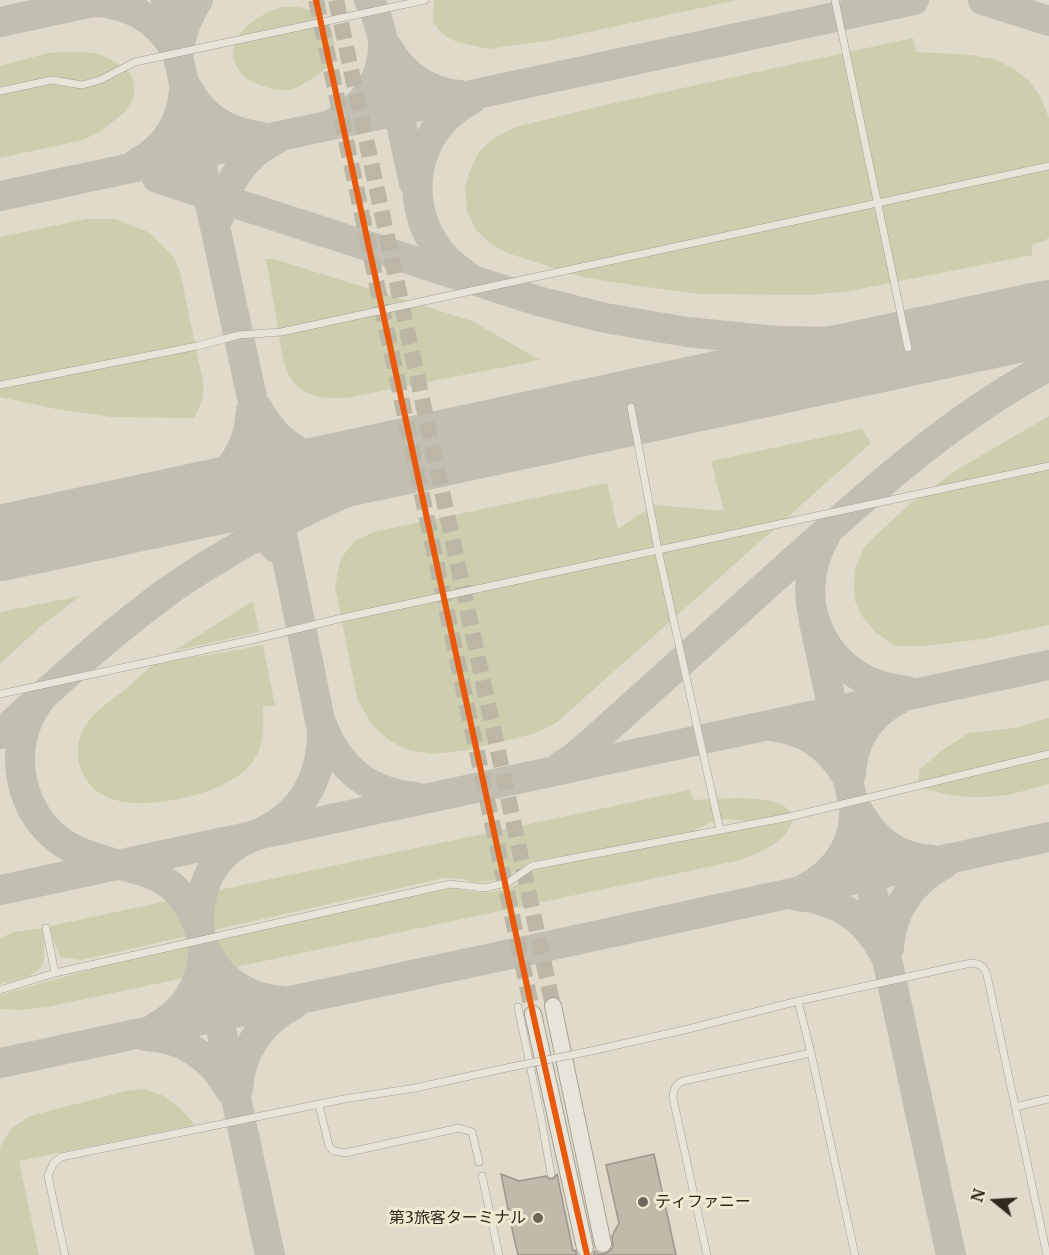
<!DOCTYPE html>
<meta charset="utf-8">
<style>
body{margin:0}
#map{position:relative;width:1049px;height:1255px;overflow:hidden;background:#dfdaca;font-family:Merriweather,serif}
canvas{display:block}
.north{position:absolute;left:965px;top:1171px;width:60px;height:60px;-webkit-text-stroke:4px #f0e8d0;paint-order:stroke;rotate:288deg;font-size:16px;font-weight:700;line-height:24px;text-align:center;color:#30281d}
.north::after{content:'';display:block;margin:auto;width:21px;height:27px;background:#30281d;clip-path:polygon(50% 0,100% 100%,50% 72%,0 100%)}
</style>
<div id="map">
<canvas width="1049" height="1255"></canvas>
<div class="north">N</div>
</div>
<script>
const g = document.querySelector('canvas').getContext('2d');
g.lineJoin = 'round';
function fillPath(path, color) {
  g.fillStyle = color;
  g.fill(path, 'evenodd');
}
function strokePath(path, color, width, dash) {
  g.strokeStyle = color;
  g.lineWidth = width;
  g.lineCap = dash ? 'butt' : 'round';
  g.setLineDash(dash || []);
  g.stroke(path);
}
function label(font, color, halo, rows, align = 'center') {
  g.font = font + ' Merriweather,"Noto Sans JP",serif';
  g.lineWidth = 6;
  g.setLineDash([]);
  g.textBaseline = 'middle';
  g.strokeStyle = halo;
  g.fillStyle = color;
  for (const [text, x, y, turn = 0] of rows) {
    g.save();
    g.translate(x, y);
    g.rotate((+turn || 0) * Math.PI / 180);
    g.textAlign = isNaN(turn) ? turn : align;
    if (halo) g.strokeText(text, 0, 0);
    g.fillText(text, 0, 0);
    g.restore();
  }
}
fillPath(new Path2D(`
 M434,0H737L552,40L489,49L457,42L447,37L439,30L433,22Z
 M283,7C290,7 299,6 306,9C325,14 336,30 334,50C333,55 331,63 328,67C323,72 299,87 293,89C282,93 263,87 253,82C245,79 241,74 237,67C222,37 259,13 283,7Z
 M913,38L916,52L971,55L994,59L1013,68L1029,81L1040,96L1049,118V237L1045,241L1032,244V255L850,291L810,295L700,294L632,285L582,277L510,254L492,245L476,230L467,211L465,187L470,170L479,152L494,138L516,127L605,105Z
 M67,52H83L100,54L117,63L131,74L134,84V97L125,112L101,131L83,140L0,158V66L48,53Z
 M86,219H116L150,233L173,256L180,272L203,382C204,396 201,405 194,418L112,417L56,409L0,397V237Z
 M266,259H274L472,321L540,360L346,398C328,399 308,398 295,384C282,370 280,340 277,322C273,301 270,280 266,259Z
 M1049,416V625L983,639L924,646H896L876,633L862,616L855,601L854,586L855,569L864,548L875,536L909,505L958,469Z
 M862,429L871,443L556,723L533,734L467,750L432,754L408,750L390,741L372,725L357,698L335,586L341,558L354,542L373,532L607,483L618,529L654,505L724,511L711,461Z
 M80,596L40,627L0,664V612Z
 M253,601L259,632L174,651Z
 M263,645L275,705L263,707C264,727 264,748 251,764C227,795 137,815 103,795C75,779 69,741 92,717C102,706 116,697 127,688C134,682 148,668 155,664C162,661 174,661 182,659C209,655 236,650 263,645Z
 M1049,718V784C1036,787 1025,791 1012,794C981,800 949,797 919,787V770L941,751L969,733L1014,728Z
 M689,790L694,800C715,799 761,795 780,804C784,805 788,810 791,813L749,821L726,819L710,823L686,834L528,862L523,867L502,879L475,883L463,879L444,878L81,960L61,957L52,939L50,926Z
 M793,819C787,843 757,854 736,861L47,1007L20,1010L0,1009V995L142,955L452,888C473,893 497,896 517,884C523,879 529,874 536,869Z
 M43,928C43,938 45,949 44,958C43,977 15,980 0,984V938L14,932Z
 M144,1089L164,1096L180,1108L195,1125L19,1161L39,1255H0V1147L11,1129L30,1116L126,1091Z`), '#ccceae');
strokePath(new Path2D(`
 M166,0L251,393L272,485L322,730C323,767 309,804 275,825C264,832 250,837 238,844C208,862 198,894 199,928
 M369,0L375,11L381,32L414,183
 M983,0L1049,21
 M94,2C128,3 158,19 175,50
 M0,22L102,0
 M388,48C403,75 429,93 460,95
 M179,50C182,31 187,16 198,0
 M188,89C203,119 230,133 262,137
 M335,122C363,108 382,79 383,48
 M137,163C166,147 180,125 184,92
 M157,178L538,301L605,318L687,332L777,341L868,342L958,337
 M0,196L914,0
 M219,217C225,185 244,155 275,140
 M465,274C417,245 403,179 434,132C444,118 457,107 472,99
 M1035,321L1049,317
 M258,409C280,449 312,464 356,466
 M195,498C228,476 249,452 251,411
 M197,505C229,506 257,522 276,548
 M0,519C78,520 155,505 231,493
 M826,535C785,604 828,685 907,691
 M0,547L37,535
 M814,622L951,1255
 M44,695C39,701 34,707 31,714C6,761 25,825 73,849C127,876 173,858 199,928L270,1255
 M770,726C803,729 828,745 845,774
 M323,727C339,768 369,793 415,797
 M0,734C55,685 110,633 170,590C193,573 218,559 243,544C292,517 342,492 395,472C437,456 482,444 525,430
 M561,766L572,759L590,744C657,684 723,624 790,564C871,491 952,418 1049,366
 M851,774C852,743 869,714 898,700
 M859,812C876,842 898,858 933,860
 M807,887C834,873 853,847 854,815
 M0,890L1049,665
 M797,896C836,899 865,917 883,952
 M889,948C891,911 912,881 944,864
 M208,954C222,982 250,999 282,1001
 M156,1027C184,1012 200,986 203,955
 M146,1036C184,1038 212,1058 230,1090
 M0,1063L553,945L1049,837
 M238,1089C240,1053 261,1021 293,1005`), '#c2bfb2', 30);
strokePath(new Path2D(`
 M0,543L1049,318`), '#c2bfb2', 76);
const building = new Path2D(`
 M654,1154L676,1255H593L595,1251L599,1254H605L610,1251L613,1247L612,1236L619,1223L606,1165Z
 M501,1174L519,1181L546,1176L549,1179H553L557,1174L573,1251L575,1250L577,1255H518L510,1220L514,1214L512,1211L508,1209Z`);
fillPath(building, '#c2b9ab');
strokePath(building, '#9e968a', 1.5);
strokePath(new Path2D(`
 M316,0L533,1014
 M336,0L553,1006`), '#bcb6a7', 16, [16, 8]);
const service = new Path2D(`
 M835,0L908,348
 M0,91L52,80L82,85L100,80L135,62L425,0
 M0,385L197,346L239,335L281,332L1049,166
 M631,407L658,550L720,830
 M0,694L260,638L342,618L1049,466
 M46,928L55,973
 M0,990L55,973L450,884L485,888L509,882L532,866L789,817L1049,754
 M798,1001L811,1053L855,1255
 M518,1007L542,1123L551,1174
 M591,1051L688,1029L798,1001L971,963C980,964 984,966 987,975L1047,1255
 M319,1105L329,1146L334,1151L345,1153L459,1128L472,1132L479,1162
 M1015,1107L1049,1099
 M482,1176L499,1255
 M491,1219L508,1215
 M65,1255L48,1176L53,1164L61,1157L344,1099L415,1088L511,1067
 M707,1255L673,1098C673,1090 675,1084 683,1081L811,1053`);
const tertiary = new Path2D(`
 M553,1006L603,1244
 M533,1014L585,1248`);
strokePath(service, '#a49f94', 8);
strokePath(tertiary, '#a49f94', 18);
strokePath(service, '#e8e4da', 7);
strokePath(tertiary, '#e8e4da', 16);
const serviceBridge = new Path2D(`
 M511,1067L591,1051`);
strokePath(serviceBridge, '#a49f94', 8, []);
strokePath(serviceBridge, '#e8e4da', 7);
strokePath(new Path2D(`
 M316,0L533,1014L587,1255`), '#e8590c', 6);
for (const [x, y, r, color] of [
 [643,1202,6,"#6d665a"],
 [538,1218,6,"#6d665a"]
]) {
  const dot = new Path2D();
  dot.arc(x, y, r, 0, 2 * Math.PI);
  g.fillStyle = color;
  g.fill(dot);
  strokePath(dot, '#f0e8d0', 2);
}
label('16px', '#30281d', '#f0e8d0', [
 ["ティファニー",655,1202],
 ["第3旅客ターミナル",526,1218,"right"]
], 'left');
</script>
